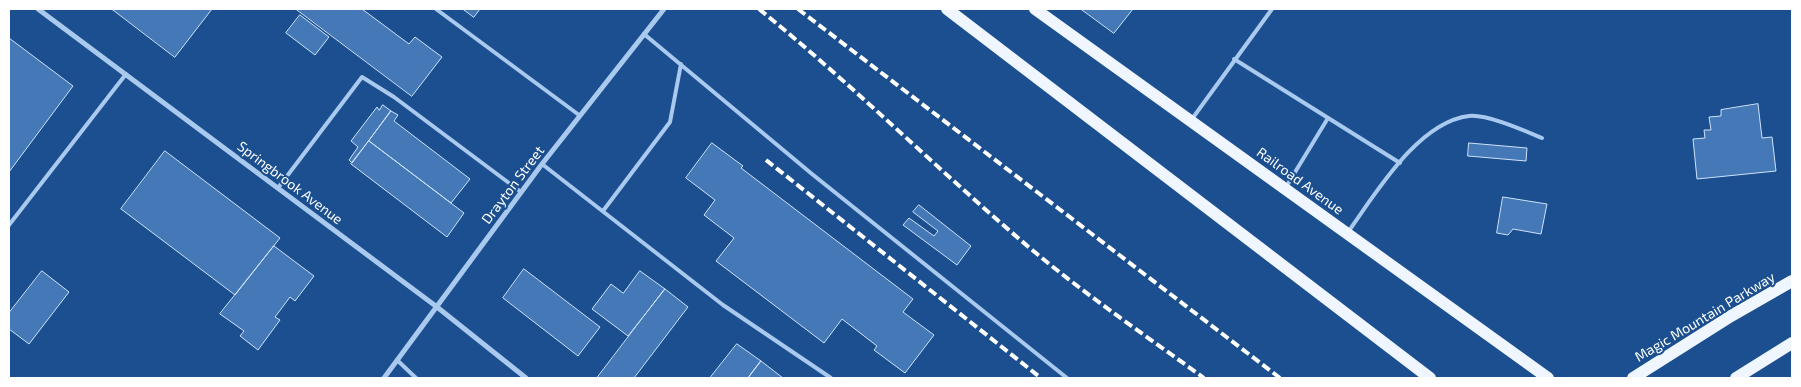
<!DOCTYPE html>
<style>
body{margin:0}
#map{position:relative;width:1801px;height:387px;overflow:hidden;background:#1b4f8f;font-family:"Exo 2",sans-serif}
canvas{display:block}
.frame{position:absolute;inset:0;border:10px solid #fff;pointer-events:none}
</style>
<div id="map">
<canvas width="1801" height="387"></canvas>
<div class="frame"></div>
</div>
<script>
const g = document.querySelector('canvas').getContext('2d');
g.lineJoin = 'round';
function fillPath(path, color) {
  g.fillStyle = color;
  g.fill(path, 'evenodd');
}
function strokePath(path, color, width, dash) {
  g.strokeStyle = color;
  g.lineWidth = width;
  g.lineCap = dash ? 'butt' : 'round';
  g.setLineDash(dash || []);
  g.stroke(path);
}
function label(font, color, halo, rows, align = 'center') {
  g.font = font + ' "Exo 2",sans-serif';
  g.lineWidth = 4;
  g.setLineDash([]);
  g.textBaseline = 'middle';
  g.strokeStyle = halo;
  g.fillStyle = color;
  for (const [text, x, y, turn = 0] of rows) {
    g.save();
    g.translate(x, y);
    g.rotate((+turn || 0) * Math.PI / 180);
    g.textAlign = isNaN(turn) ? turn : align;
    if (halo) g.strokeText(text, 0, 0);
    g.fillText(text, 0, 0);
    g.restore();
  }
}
const building = new Path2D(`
 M112,9H212L175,57Z
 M296,9H362L409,44L415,37L442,57L412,96Z
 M463,9H480L474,17Z
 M1081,9H1133L1114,33Z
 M300,15L329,37L315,55L286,33Z
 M9,38L73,86L9,172Z
 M1758,104L1762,138L1772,137L1776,171L1697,179L1693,139L1705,138L1704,130H1711L1709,117L1721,116V110Z
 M383,105L391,111L352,163L349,160L358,147L351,141L377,107L379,110Z
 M391,111L398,115L394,121L470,179L451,203L369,141Z
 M369,141L464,213L447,237L351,164Z
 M712,143L743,166L741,168L913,299L903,312L934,335L905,373L874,350L877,346L842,319L824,343L716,261L734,238L704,215L715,200L686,178Z
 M1469,143L1527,148L1526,161L1468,156Z
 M165,151L280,238L235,295L121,209Z
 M1503,197L1547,204L1541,234L1513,229L1508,235L1497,233Z
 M919,205L971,246L957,265L903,225L909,218L934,236L938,231L913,212Z
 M274,246L314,276L295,301L290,297L275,317L280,320L258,350L240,336L244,331L220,314Z
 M524,269L600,327L578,356L503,298Z
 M42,271L69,292L29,344L9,329V313Z
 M640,271L665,289L628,336L592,309L611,284L623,293Z
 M665,289L688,307L634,378H597Z
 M737,344L761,361L748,378H710Z
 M761,361L783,378H748Z`);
fillPath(building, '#4478b7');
strokePath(building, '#cfe3fa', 1);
strokePath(new Path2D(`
 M436,9L579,115
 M644,34L812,174L1067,378
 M1234,59L1400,163
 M1192,119L1272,9
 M542,164L723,305L831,378
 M1286,187L1328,118
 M278,188L362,77L394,97L521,192
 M603,211L670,122L681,64
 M9,225L126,74
 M1348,232C1376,193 1418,122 1469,116C1487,114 1525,131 1542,138
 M397,360L416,378`), '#a9c9ee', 4);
strokePath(new Path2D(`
 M38,9L437,307L526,378
 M384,378L542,164L664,9`), '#a9c9ee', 5);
strokePath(new Path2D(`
 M947,9L1430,378
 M1035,9L1548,378
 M1633,378L1731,316L1792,281
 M1736,378L1792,343`), '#f0f6ff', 12);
strokePath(new Path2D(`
 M759,9C853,85 939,171 1031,249C1086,295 1146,336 1204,378
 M798,9L1280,378
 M766,160L1041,378`), '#fff', 4, [9, 4]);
label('14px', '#fff', '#1b4f8f', [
 ["Railroad Avenue",1300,181,36],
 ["Springbrook Avenue",290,183,37],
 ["Drayton Street",513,185,-53],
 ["Magic Mountain Parkway",1705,317,-31]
]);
</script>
